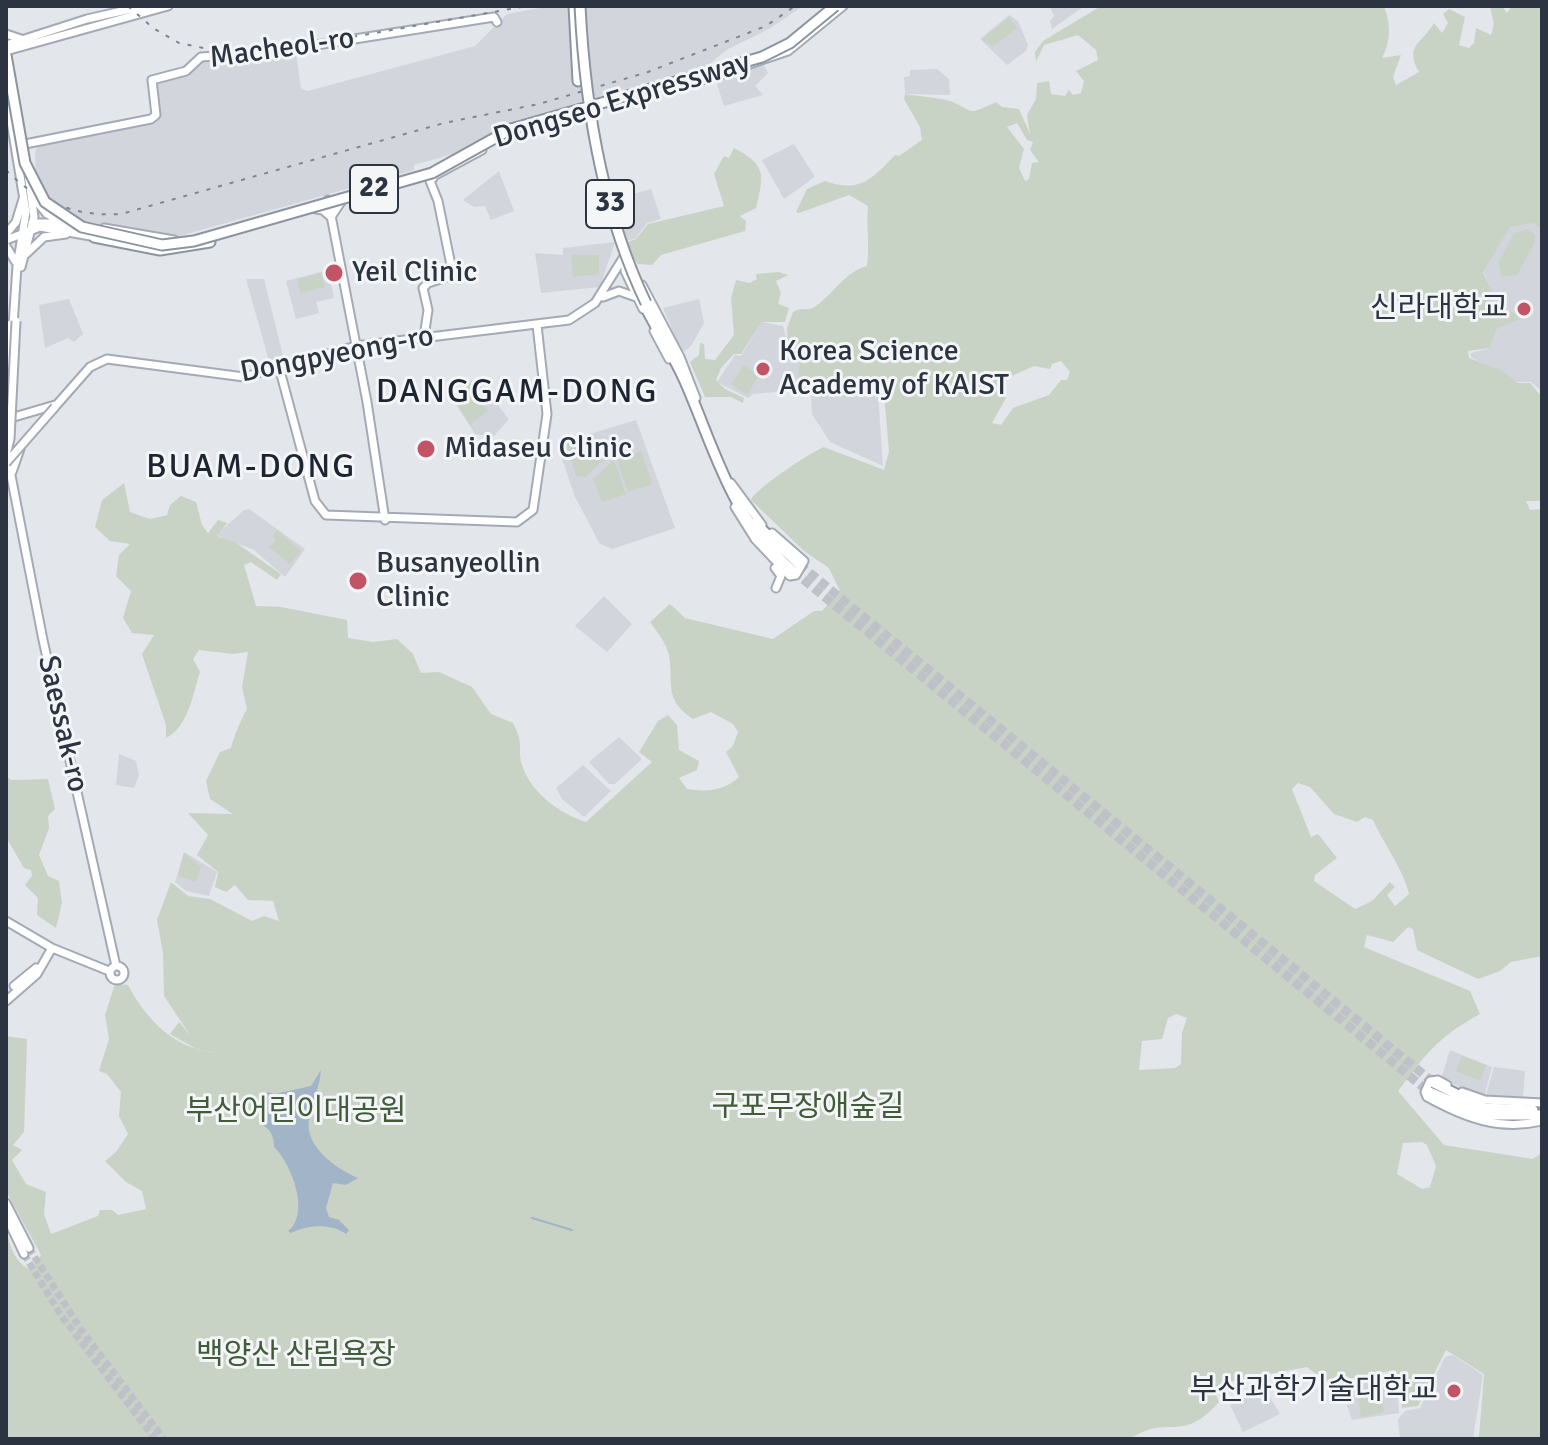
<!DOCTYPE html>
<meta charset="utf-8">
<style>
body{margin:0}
#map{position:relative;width:1548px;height:1445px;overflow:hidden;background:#e3e6ea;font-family:Signika,sans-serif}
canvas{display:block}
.frame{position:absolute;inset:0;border:8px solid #2c3441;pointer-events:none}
</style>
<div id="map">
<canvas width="1548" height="1445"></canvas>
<div class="frame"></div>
</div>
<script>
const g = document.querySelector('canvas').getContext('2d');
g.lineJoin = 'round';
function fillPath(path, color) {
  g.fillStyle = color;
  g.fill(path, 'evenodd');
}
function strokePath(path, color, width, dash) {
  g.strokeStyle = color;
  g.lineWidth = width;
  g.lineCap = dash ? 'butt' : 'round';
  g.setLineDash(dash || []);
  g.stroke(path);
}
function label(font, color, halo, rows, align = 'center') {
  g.font = font + ' Signika,"Noto Sans KR",sans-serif';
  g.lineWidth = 6;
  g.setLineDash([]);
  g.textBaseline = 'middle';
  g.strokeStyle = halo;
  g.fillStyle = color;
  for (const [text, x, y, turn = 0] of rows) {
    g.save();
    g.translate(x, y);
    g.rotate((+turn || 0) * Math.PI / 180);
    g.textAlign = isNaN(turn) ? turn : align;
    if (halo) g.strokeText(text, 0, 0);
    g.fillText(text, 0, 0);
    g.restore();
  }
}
fillPath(new Path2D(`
 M551,6H803L769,29L728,49L708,65L515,121L453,154L414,165V170L176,237L69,219L48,207L36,175L35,152L39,144L154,120L152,84L204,59L296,52L301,89L308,91L475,46L507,14Z
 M1050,6H1084L1052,29L1050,21L1054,16Z
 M1009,15L1018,21L1028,45L1026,51L1007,65L980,39Z
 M763,64L768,73L755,86L763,95L724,106L716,81Z
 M937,69L949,79L950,95L905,94L904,77L910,76V70Z
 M794,144L815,177L784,199L762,160Z
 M499,171L514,211L491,220L485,206L474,207L463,200Z
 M651,189L661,219L647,223L635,239L627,240L615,199Z
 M1521,222L1534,223L1542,231V391L1531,382H1517L1471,357V353L1490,348L1497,329L1518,314L1492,304V290L1483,271L1510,226Z
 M615,242L600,287L541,293L535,253L563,255V248Z
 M328,270L334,298L316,302L319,313L296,319L286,281Z
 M246,279H264L285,364L271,368Z
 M69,299L83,334L74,342L68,338L45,348L39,305Z
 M699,299L704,323L691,346L682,353L663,308Z
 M762,322L783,326L788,345L802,353L797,390L753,394L748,398L717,382L735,355L741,356Z
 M470,380L485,389L509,419L493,437L475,434L451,397Z
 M851,390L878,392L883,466L830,442L812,414L811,395Z
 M636,420L675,528L612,549L599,543L591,527L575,497L557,444Z
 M249,509L305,549L285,577L254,550L216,535L244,510Z
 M604,596L632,624L607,652L575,626Z
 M619,737L642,759L615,784H609L589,762Z
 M119,754L136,761L139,775L134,788L116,785Z
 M583,765L611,791L584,817L562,799L556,788Z
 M184,852L217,872L209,896L186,891L175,882Z
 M1450,1050L1492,1067L1484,1097L1441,1079Z
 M1494,1067L1525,1071L1523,1099L1485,1098Z
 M1453,1355L1483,1375L1473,1439H1400L1398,1419L1405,1411L1420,1408L1445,1357Z
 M1396,1372L1399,1413L1352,1420L1340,1385L1343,1381Z
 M1264,1387L1280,1414L1243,1432L1230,1405Z`), '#d2d5dc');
fillPath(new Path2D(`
 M1101,6H1384C1391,26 1391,40 1382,58L1401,55L1393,77L1396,85L1419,72C1404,45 1421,45 1434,23L1442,33L1448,23L1443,14L1449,9L1465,17L1459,45L1469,48L1474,43L1476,28L1491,35L1494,24L1490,7L1502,6L1507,13L1512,6H1542V231L1534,223L1510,227L1483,272L1492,290V304L1518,314V320L1497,329L1490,348L1468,351L1469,358L1501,370L1518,383H1530L1542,397V501H1526L1530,510L1542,509V956L1511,962L1500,971L1478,979L1417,950L1413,929L1408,927L1393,942L1367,935L1364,947L1470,991L1480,1014C1439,1036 1425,1055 1398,1091L1444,1145L1533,1159L1542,1153V1439L1479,1437L1484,1374L1446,1350L1418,1406L1402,1408L1395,1370L1328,1383L1307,1367L1232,1381L1214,1390L1219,1402C1181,1445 1168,1413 1130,1439H6V1227C9,1244 14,1263 31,1270L41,1255L6,1191V1036L27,1039L24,1132L13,1145L22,1150L12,1160L26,1184L46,1192L44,1214L51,1234L98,1216L100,1210H112L118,1215L146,1209L142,1191L126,1182L105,1161L116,1152L128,1134L119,1116L121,1092L107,1074L99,1071L109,1039L105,1015L115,984L128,985C147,1021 176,1050 218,1053L198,1050L170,1034L179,1022L190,1035L164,996L163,953L157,920L171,882L188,896L210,899L252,921L264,916L279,921L273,901L248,900L235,885L226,892L215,887L218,872L197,855L208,835L188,813L233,814L210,799L206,781L220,752L231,748C233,739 242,717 247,709L242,687L248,652L233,654L199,650L193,659L200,672C193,694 188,727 166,738V725L142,654L154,635L132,633L123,618L131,591L116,576L119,555L130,544L110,541L95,527L102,500L124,483L130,512L150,519L167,515L170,505L181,496L196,502L202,525L208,533L218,520L227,523L217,536L235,542L281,574L277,580L251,562L244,565L256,606L281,607L347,620L348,638L373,642L397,639L413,654L421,673L439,672L472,687L491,714L513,723C525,746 517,749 522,765C530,792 560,814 586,822L652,762L639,752L658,721L668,715L677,725L679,750L699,761L697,770L679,778L687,789C707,792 724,791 739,777L726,752L733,746L738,732L733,724L711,712L693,719C663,699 674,684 669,656C667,644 657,632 650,622L670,604L685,618L773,639L814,611H822L840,591L829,568L804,551L751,500C755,489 811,452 824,447L884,470L889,451L884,394L851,386L797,390L801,353L788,345L787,328L793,312C802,306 808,312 816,306C833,294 846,271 867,266C870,242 866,228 868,206L849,195L799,213L796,212L807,189L825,181C860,193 871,180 895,155L899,156L922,140L920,127L904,99L905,94C916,96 941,98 950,101C977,112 966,116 996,102L1002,107L1019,109L1030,134L1027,115L1036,99L1037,83L1049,81L1051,94L1065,96L1069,90L1073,95L1081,93L1084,81L1076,71L1098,60L1096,50L1078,35L1044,45L1036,62L1035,52L1043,41ZM1017,123L1027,140L1033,142L1030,150L1039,162L1032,163L1029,179L1025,181L1019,168L1024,149L1007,127ZM1061,361L1070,372L1067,380H1061L1049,395L1013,408L1001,425L992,423L1006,398L1001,391L1003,380L1034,366L1050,369L1052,364ZM1298,783L1310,787L1334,814L1357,822L1365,817L1373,820C1384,845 1402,866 1409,894L1395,906L1387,895L1395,887L1390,882L1372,901L1355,909L1314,881L1315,875L1337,858L1318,834L1311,837L1292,789ZM1176,1014L1187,1018L1182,1033L1181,1064L1175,1068L1139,1070L1142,1041L1162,1039L1168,1018ZM1422,1142L1427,1145L1436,1166L1430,1187L1422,1189L1397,1174L1403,1143Z
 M1009,17L1017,28L993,47L982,39Z
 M734,148C767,166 764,174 756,208L740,216L746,221L745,231L661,255L652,265L638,264L630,254L628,242L636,239L648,224L724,206L714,174L724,156L729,158Z
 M1527,229L1535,235L1534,244L1517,275L1502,277L1498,263L1514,233Z
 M571,255H599V274L573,277Z
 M779,272L788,275L776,281L781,293L778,304L789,308L785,322H762L741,354H734L721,368L716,380L725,389L744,398L743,403L731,397H705L690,362L699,355L700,343L704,344L705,359L715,360L734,335L731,298L736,280L750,283L757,279L756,274Z
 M321,273L325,287L300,293L298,279Z
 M744,365L759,375L747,395L731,384Z
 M470,383L482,392L477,397L488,411L470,425L454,398Z
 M584,437L595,440L609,455L585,477L576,476L566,442Z
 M641,451L652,484L628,492L617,460Z
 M614,460L626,494L602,502L593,479Z
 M277,530L301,551L290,564L269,547L276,540L273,535Z
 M6,776L11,780L48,779L55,809L48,816L49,828L39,855L48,876L59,881L62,903L56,928L37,915L38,898L25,885L32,876L31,870L24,868L6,837Z
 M184,853L201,867L196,882L178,876Z
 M1462,1056L1486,1065L1480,1081L1456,1071Z
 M1380,1394L1384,1412L1361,1417L1358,1397Z`), '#c9d3c5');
fillPath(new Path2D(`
 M321,1070C320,1086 312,1103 309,1119C304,1147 337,1169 358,1178L346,1185L333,1183L326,1208L329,1217L339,1220L349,1230L346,1234C330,1223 308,1225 291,1233L288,1231C311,1214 291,1163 274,1147C274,1135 270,1128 259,1123L267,1092L275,1094L311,1086Z`), '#a2b4c7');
strokePath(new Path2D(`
 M532,1218L572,1230`), '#a2b4c7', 2);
strokePath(new Path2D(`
 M29,1248L82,1331L164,1439
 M24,1254L60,1314L155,1439`), '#bec2c8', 7, [7, 3.5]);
strokePath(new Path2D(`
 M799,564L1434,1083
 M793,571L1429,1092`), '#bec2c8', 9, [9, 4.5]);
const major = new Path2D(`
 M6,34L21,39
 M6,45L87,19L144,6
 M6,51L168,6
 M729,71L788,51L843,6
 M6,91L26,212L17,266L13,326
 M503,138L541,125
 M15,146L151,119L156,115L152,80L186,71L201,57L272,52L494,17L497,22
 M430,178L482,150
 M32,196L47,214L63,223
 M328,200L367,402L385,520
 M316,209L323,210L331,217L341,202
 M32,223H60
 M104,228L174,240
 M6,234L16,222L23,199
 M6,240L40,227L96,237
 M6,246L15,261
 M26,254L44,237L66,234
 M625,258V271L643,309
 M21,267L34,217L28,173
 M642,285L680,357L696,398
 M603,297L619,291L636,297
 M654,331L669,359
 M424,337L428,310L423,288L428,283L453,275L438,201L430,181L433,178
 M279,367L315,501L326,515L517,522L533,510L547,414L537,325
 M53,409L90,367L107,359L244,377L356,346L569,320L595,303L625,255
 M14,417L55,405
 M6,418L11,324
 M7,455L43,640L116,966
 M12,472L20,449
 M731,483L762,525
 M735,507L755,539L790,576L796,575L804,561L772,533
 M775,568L781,576L776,588
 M6,921L52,948L109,971
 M110 973a7 7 0 1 1 14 0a7 7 0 1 1-14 0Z
 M14,986L36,968
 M6,1001L37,974L52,948
 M1447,1085L1438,1080L1430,1081L1425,1092L1427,1097C1465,1118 1499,1131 1542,1121
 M1462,1092L1485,1100L1542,1103
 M6,1203L29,1248
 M6,1216L24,1254`);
const highway = new Path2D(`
 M574,6L578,81
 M61,223L79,226
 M94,237L160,250L210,242
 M644,304C657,331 675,357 687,386C718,458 731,517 793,571
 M755,523L799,564
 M1434,1083L1485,1108L1533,1110
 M1429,1092L1483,1115H1542`);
strokePath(major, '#a4aab5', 11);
strokePath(highway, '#8c949f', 13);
strokePath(major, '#fff', 7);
strokePath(highway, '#fff', 9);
strokePath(new Path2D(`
 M128,6L153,28L179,43L233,54L307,45L527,6
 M6,170C37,202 77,217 121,214L444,123L539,104L648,72L766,26L795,6`), '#7e8692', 2, [4, 8]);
const majorBridge = new Path2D(`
 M6,455L10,439L16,321
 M6,463L55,407`);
const highwayBridge = new Path2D(`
 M580,6C585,107 602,211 646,303
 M6,55L25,163L45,202L82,227L162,245L194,241L432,173L511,129L762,57L790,43L835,6
 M678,86L732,70`);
strokePath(majorBridge, '#a4aab5', 11, []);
strokePath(highwayBridge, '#8c949f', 13, []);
strokePath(majorBridge, '#fff', 7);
strokePath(highwayBridge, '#fff', 9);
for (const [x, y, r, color] of [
 [334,273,10,"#c35466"],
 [1524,309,8,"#c35466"],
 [763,369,8,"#c35466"],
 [426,449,10,"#c35466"],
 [358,581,10,"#c35466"],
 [1454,1391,8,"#c35466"]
]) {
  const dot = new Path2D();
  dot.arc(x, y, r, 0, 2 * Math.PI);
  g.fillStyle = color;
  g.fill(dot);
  strokePath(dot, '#f3f5f7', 3);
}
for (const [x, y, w] of [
 [374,189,48],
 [610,204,48]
]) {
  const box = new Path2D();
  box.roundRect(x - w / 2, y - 24, w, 48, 6);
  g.fillStyle = '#f3f5f7';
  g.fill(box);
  strokePath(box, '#2c3441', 2);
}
label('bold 28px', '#2c3441', null, [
 ["22",374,189],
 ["33",610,204]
]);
label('30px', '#2c3441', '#f3f5f7', [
 ["Macheol-ro",282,49,-8],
 ["Dongseo Expressway",622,101,-17],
 ["Dongpyeong-ro",337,355,-11],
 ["Saessak-ro",62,724,77]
]);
label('30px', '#2c3441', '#f3f5f7', [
 ["Yeil Clinic",352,273],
 ["신라대학교",1508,309,"right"],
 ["Korea Science",779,352],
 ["Academy of KAIST",779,386],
 ["Midaseu Clinic",444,449],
 ["Busanyeollin",376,564],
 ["Clinic",376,598],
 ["부산과학기술대학교",1438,1391,"right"]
], 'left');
label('30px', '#415b3b', '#f3f5f7', [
 ["구포무장애숲길",808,1108],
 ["부산어린이대공원",296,1112],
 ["백양산 산림욕장",296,1356]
]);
g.letterSpacing = '2px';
label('34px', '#1e2532', '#f3f5f7', [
 ["DANGGAM-DONG",517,393],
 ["BUAM-DONG",251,468]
]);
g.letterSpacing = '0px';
</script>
